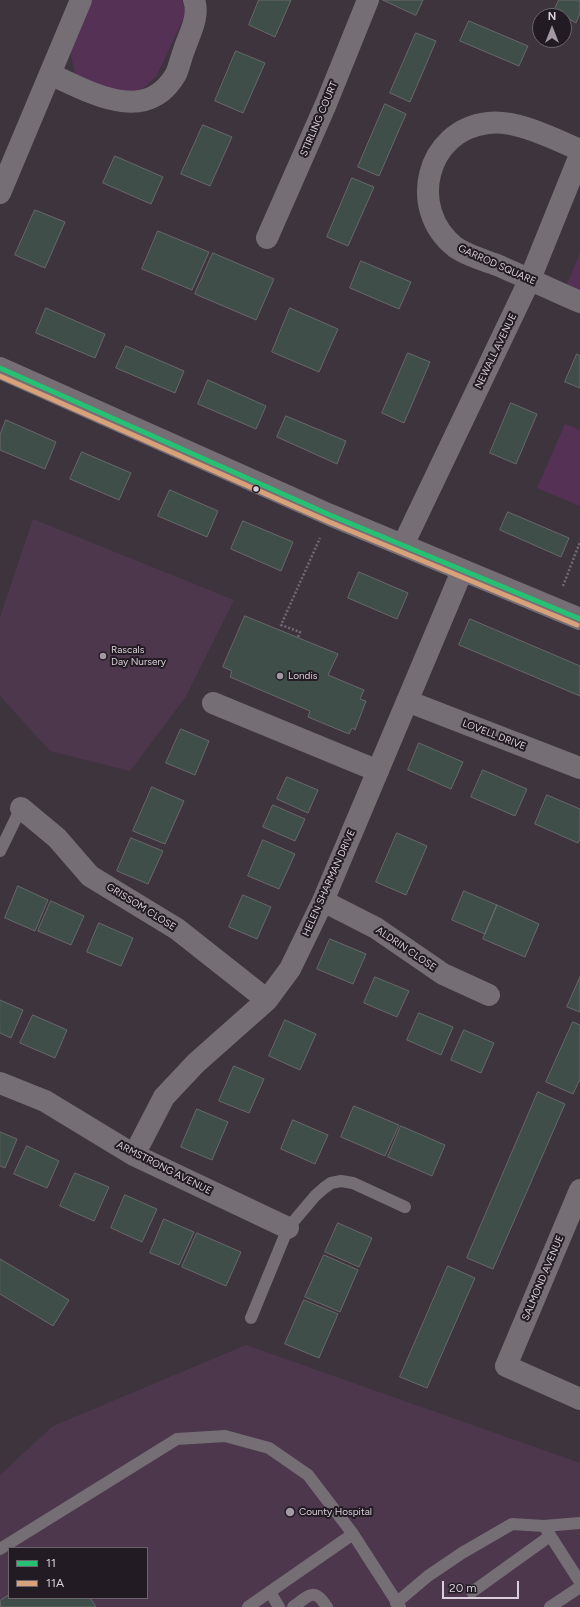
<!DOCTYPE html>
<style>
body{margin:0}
#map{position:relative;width:580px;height:1607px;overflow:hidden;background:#3e343e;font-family:Figtree,sans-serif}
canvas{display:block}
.legend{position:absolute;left:8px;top:1547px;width:140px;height:52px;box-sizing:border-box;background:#231b23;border:1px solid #6c636c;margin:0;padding:5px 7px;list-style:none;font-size:12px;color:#d9ced9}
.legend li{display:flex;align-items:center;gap:8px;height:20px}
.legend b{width:20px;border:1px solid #6c636c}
.north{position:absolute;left:532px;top:8px;width:40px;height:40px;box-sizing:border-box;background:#231b23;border:1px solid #6c636c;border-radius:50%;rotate:0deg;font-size:11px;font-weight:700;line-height:16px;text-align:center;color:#d9ced9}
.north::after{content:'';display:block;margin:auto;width:14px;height:18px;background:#a398a3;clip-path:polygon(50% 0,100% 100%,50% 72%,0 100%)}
.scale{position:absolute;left:442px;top:1581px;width:77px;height:18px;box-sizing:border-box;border:2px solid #d9ced9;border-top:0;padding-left:5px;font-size:12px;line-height:14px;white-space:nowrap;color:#d9ced9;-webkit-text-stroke:3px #231b23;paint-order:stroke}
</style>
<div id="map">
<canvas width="580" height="1607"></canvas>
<ul class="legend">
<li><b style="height:5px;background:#26c172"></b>11</li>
<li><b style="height:5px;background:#d9a179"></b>11A</li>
</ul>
<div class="north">N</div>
<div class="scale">20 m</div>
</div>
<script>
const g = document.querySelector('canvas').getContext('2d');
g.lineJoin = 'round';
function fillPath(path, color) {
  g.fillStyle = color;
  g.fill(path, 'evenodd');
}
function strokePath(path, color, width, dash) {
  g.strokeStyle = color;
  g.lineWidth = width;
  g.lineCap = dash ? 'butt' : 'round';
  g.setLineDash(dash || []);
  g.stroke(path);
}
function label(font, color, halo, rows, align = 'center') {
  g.font = font + ' Figtree,sans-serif';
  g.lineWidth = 4;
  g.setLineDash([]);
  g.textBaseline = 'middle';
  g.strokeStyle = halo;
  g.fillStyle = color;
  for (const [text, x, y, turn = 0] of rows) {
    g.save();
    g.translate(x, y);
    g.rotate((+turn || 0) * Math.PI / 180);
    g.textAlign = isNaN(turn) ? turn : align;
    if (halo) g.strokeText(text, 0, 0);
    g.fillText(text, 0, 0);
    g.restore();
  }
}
fillPath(new Path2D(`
 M33,519L234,600L185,698L130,771L50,751L0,696V617Z
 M246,1345L580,1463V1607H0V1475L53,1426ZM9,1548H147V1598H9Z`), '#4c374c');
fillPath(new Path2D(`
 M92,0H182L186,13L157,75L145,87L131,93L109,92L75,74L70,51Z
 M580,253V292L566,286Z
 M565,424L580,430V506L537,488Z`), '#553156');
const building = new Path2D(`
 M259,0H291L275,37L249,25Z
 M383,0H423L416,15Z
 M559,0H580V13L576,23L564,16L553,13Z
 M469,21L528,46L519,66L460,41Z
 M416,33L436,41L410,102L390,93Z
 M236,51L265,63L243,113L215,101Z
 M385,104L406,114L379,176L358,167Z
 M203,125L232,137L210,186L181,174Z
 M115,156L163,177L151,204L103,183Z
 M352,178L374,187L348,246L327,237Z
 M35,210L65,222L45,268L15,255Z
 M158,231L209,252L192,290L142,269Z
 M213,253L274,279L256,320L195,294Z
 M361,261L411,282L399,309L350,288Z
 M46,308L105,334L95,358L36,333Z
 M290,308L338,329L319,372L272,352Z
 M126,346L184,371L175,393L116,368Z
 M408,353L430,362L404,423L382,413Z
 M577,354L580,356V388L565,382Z
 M208,380L266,406L256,429L198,404Z
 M511,403L537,414L516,464L490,453Z
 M286,416L346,441L337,464L277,437Z
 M6,420L56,442L45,469L0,450V435Z
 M82,452L131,473L119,500L70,479Z
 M170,490L218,511L207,537L158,516Z
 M508,512L569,538L561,557L500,530Z
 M243,521L293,542L281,571L231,549Z
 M359,572L408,593L397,619L348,598Z
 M245,616L338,654L328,675L364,690L360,699L366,701L355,730L352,728L349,734L308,717L310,711L230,677L232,671L223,667Z
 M470,619L580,666V696L459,645Z
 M181,729L209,741L195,775L166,763Z
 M419,743L463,762L451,789L408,770Z
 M483,770L527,789L515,816L471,797Z
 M287,777L318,790L308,813L277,799Z
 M152,787L184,801L165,844L133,831Z
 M547,795L580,809V839L578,843L535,824Z
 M273,805L305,819L295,841L263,827Z
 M397,833L427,846L406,895L376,882Z
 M131,838L163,851L148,884L117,871Z
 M263,840L295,854L279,889L248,876Z
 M18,886L48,900L35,931L5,918Z
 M464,891L497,905L485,934L452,920Z
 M243,895L271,907L257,939L229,927Z
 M51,901L84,916L71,945L38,931Z
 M497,905L539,924L525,957L483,939Z
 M99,923L133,938L121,966L87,952Z
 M330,939L366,954L353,984L317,969Z
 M375,977L409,991L397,1017L364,1003Z
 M580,977V1012L567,1007Z
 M0,1000L23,1010L11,1038L0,1033Z
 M419,1013L453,1027L441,1055L407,1040Z
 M33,1015L67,1030L55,1058L20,1043Z
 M285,1020L316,1034L300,1070L269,1056Z
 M573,1022L580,1025V1079L573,1094L546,1082Z
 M464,1030L494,1043L481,1073L451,1060Z
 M234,1066L264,1079L249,1113L219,1101Z
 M538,1092L565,1104L493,1269L467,1258Z
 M354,1106L399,1125L385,1156L341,1137Z
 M197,1109L228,1122L212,1160L181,1147Z
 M293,1120L328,1135L315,1164L281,1149Z
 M401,1126L445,1145L432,1176L388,1157Z
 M0,1132L17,1139L5,1168L0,1166Z
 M27,1146L59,1161L47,1188L14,1174Z
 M75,1173L109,1187L94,1221L60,1206Z
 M125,1195L157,1209L142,1242L111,1228Z
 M164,1219L194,1232L179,1265L150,1253Z
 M338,1223L372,1238L359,1267L325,1252Z
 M197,1233L241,1252L226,1286L182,1267Z
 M324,1255L358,1270L340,1312L305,1297Z
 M0,1259L69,1300L53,1326L0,1294Z
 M448,1266L475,1278L427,1388L400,1377Z
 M304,1300L338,1314L319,1358L285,1344Z
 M9,1595V1598H90L96,1607H1L0,1601Z`);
fillPath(building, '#404e4a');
strokePath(building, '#686869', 1);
strokePath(new Path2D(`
 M563,586L580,542
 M298,637L300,632L281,625L320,538`), '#716a71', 2.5, [2, 2]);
strokePath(new Path2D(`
 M0,851L21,808
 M251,1318L288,1228L315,1196L324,1188L331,1183L341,1181L353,1183L405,1207
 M546,1529L580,1582
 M0,1549L177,1439L225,1436L269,1448L308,1475L353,1534L400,1607
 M270,1592L279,1607
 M472,1592L550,1536
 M396,1603L428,1576L462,1553L512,1524L544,1526L580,1523
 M248,1607L353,1534
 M293,1607C310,1595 314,1587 327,1607
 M550,1607L580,1587`), '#756e75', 12);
strokePath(new Path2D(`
 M50,74C90,92 146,126 176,74C179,67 181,58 184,50C189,35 200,16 194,0
 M580,150C554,139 516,119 488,123C426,130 407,209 455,247C466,255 484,260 497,265C525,277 552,290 580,302
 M0,193L81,0
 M267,238L326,104L368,0
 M0,368L330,515L580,619
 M403,545L530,279L580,155
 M407,701L580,768
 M213,703L378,771
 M21,808L57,838L90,876L177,929L267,1000
 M323,901L376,928L443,974L489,995
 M0,1083L45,1101L134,1155L288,1228
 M134,1155L164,1097L196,1063L267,1000L290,969L323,901L462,571
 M580,1190L506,1366L580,1399`), '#756e75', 22);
strokePath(new Path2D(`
 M0,368L330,515L580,619`), '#26c172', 5);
strokePath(new Path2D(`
 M0,376L327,521L577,625`), '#d9a179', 5);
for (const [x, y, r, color] of [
 [256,489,3.5,"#d9ced9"],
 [103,656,4,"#a398a3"],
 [280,676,4,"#a398a3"],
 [290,1512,5,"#a398a3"]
]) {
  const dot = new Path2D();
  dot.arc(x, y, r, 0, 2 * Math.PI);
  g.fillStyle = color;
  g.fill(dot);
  strokePath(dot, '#231b23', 1.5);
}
label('10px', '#d9ced9', '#231b23', [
 ["STIRLING COURT",319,119,-67],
 ["GARROD SQUARE",497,265,24],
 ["NEWALL AVENUE",496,351,-64],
 ["LOVELL DRIVE",494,735,21],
 ["HELEN SHARMAN DRIVE",329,883,-66],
 ["GRISSOM CLOSE",141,907,32],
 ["ALDRIN CLOSE",406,949,34],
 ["ARMSTRONG AVENUE",164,1168,27],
 ["SALMOND AVENUE",543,1278,-67]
]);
label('10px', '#d9ced9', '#231b23', [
 ["Rascals",111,650],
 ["Day Nursery",111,662],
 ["Londis",288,676],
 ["County Hospital",299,1512]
], 'left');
</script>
